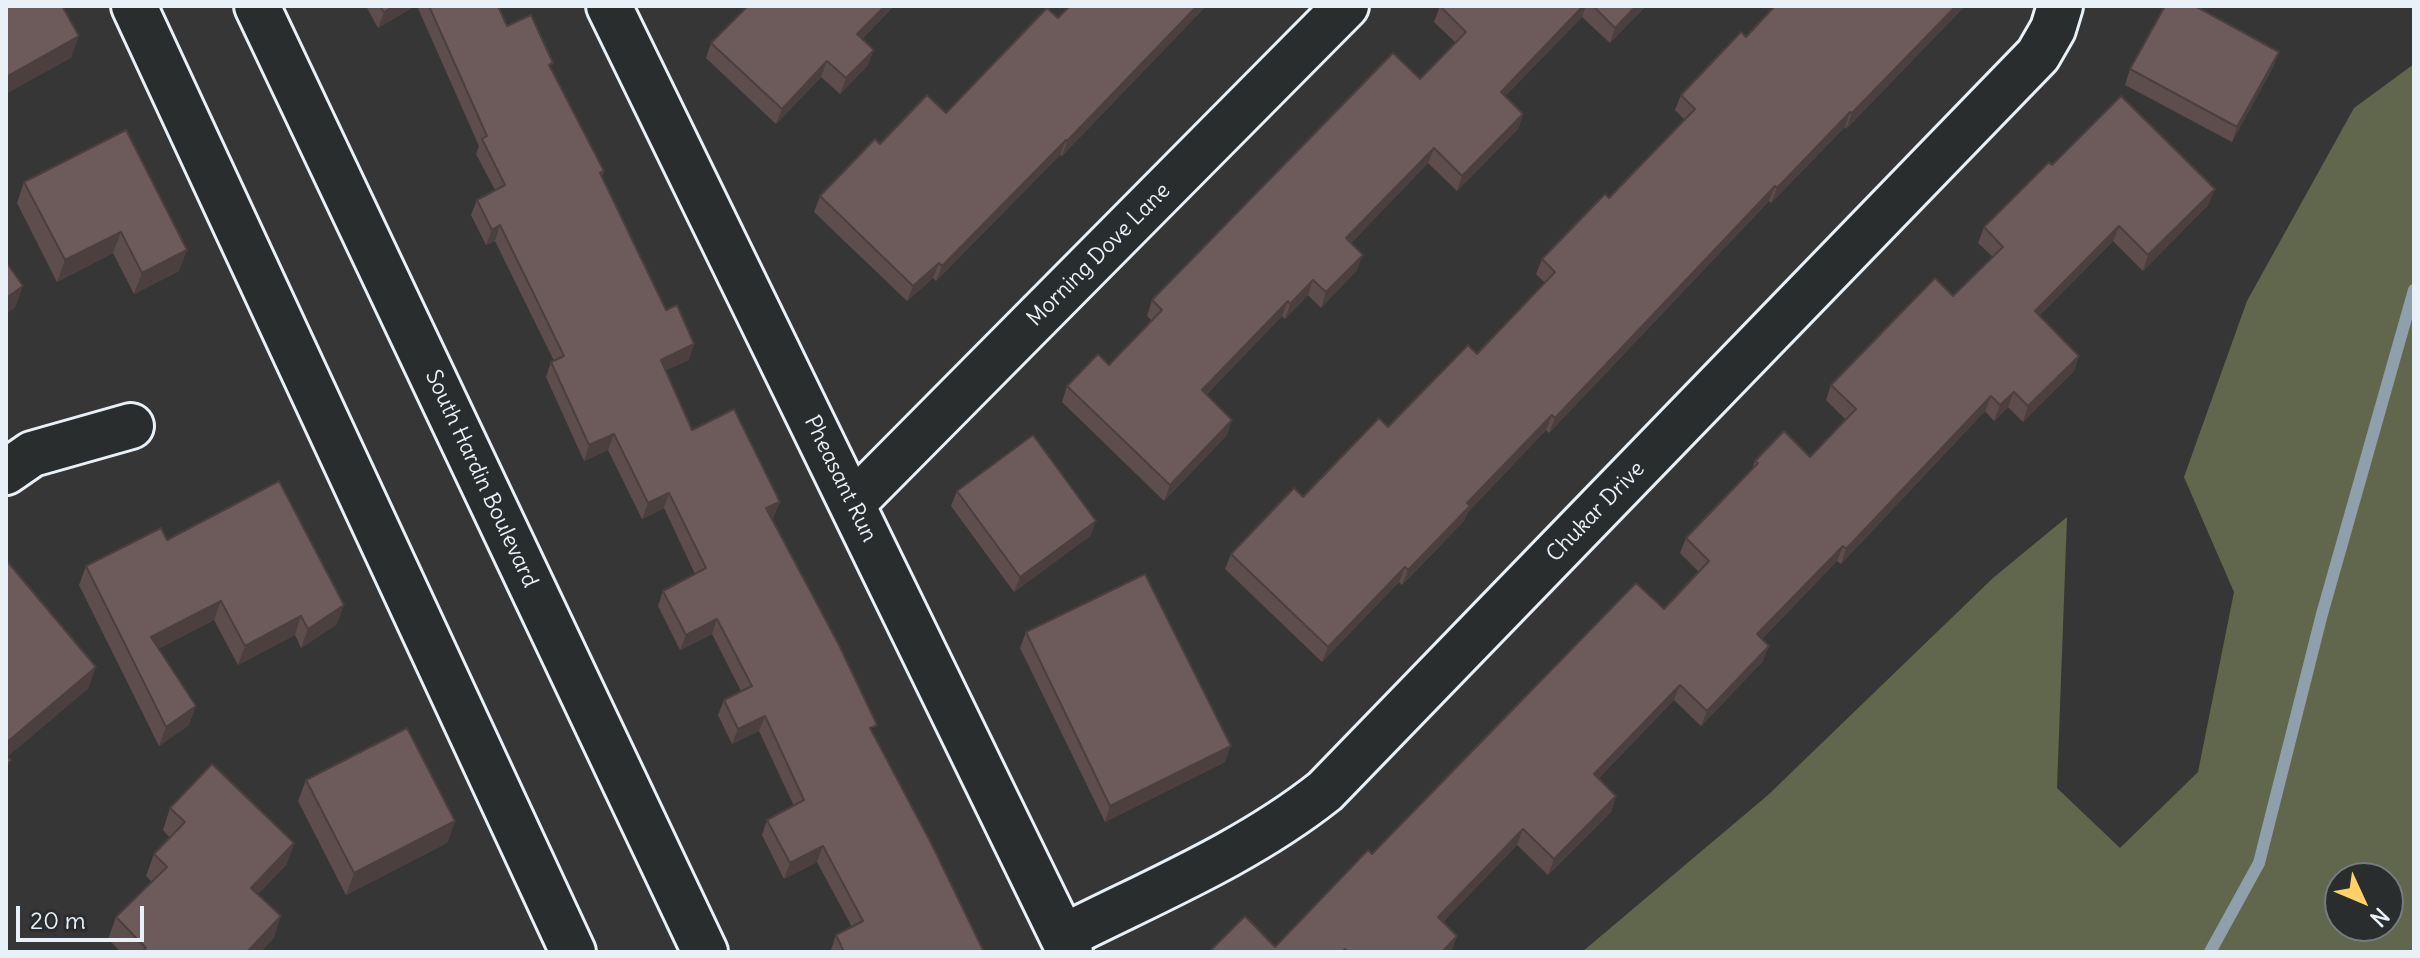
<!DOCTYPE html>
<style>
body{margin:0}
#map{position:relative;width:2420px;height:958px;overflow:hidden;background:#373637;font-family:Delius,sans-serif}
canvas{display:block}
.frame{position:absolute;inset:0;border:8px solid #e8f1f8;pointer-events:none}
.north{position:absolute;left:2324px;top:862px;width:80px;height:80px;box-sizing:border-box;background:#2a2d2e;border:2px solid #767b7f;border-radius:50%;rotate:134deg;font-size:22px;font-weight:700;line-height:32px;text-align:center;color:#e8f1f8}
.north::after{content:'';display:block;margin:auto;width:28px;height:36px;background:#ffd166;clip-path:polygon(50% 0,100% 100%,50% 72%,0 100%)}
.scale{position:absolute;left:16px;top:906px;width:128px;height:36px;box-sizing:border-box;border:4px solid #e8f1f8;border-top:0;padding-left:10px;font-size:24px;line-height:28px;white-space:nowrap;color:#e8f1f8;-webkit-text-stroke:6px #2a2d2e;paint-order:stroke}
</style>
<div id="map">
<canvas width="2420" height="958"></canvas>
<div class="frame"></div>
<div class="north">N</div>
<div class="scale">20 m</div>
</div>
<script>
const g = document.querySelector('canvas').getContext('2d');
g.lineJoin = 'round';
function fillPath(path, color) {
  g.fillStyle = color;
  g.fill(path, 'evenodd');
}
function strokePath(path, color, width, dash) {
  g.strokeStyle = color;
  g.lineWidth = width;
  g.lineCap = dash ? 'butt' : 'round';
  g.setLineDash(dash || []);
  g.stroke(path);
}
function label(font, color, halo, rows, align = 'center') {
  g.font = font + ' Delius,sans-serif';
  g.lineWidth = 6;
  g.setLineDash([]);
  g.textBaseline = 'middle';
  g.strokeStyle = halo;
  g.fillStyle = color;
  for (const [text, x, y, turn = 0] of rows) {
    g.save();
    g.translate(x, y);
    g.rotate((+turn || 0) * Math.PI / 180);
    g.textAlign = isNaN(turn) ? turn : align;
    if (halo) g.strokeText(text, 0, 0);
    g.fillText(text, 0, 0);
    g.restore();
  }
}
fillPath(new Path2D(`
 M2414,64V952H1582L1768,795L1993,578L2067,517L2057,788L2120,848L2198,772L2234,592L2184,477L2247,301L2354,108ZM2340,878H2388V926H2340Z`), '#61674c');
strokePath(new Path2D(`
 M2210,952L2259,863L2322,614L2414,290`), '#8f9fab', 12);
const minor = new Path2D(`
 M609,6L1070,952
 M6,472L32,454L131,426
 M852,504L1346,6
 M1063,937C1152,892 1247,853 1325,791L2038,55L2053,29L2060,6`);
const major = new Path2D(`
 M134,6L573,952
 M257,6L705,952`);
strokePath(minor, '#e8f1f8', 50);
strokePath(major, '#e8f1f8', 50);
strokePath(minor, '#2a2d2e', 44);
strokePath(major, '#2a2d2e', 44);
fillPath(new Path2D(`
 M366,6H415L378,28Z
 M417,6H498L507,26L551,69L604,171L602,176L689,360L666,370L692,430L774,517L772,518L873,734L984,952H831V950L836,935L852,927L817,862L784,879L762,835L767,820L794,806L759,731L732,744L718,715L724,700L741,691L712,634L680,650L658,606L663,591L695,574L664,508L642,519L608,450L584,461L546,377L551,362L554,361L495,241L486,245L471,215L477,200L495,190L476,154L479,146Z
 M748,6H894L862,39L868,65L840,94L821,77L776,124L706,58L711,43Z
 M1070,6H1206L1062,156L1060,155L936,281L933,278L907,301L814,212L820,196L880,144L946,113L1058,18Z
 M1440,6H1646L1610,43L1582,17L1505,96L1523,114L1518,129L1457,191L1428,163L1351,243L1357,270L1321,308L1308,295L1285,319L1282,316L1206,395L1227,435L1164,501L1062,402L1067,386L1109,365L1152,321L1147,316L1152,300L1420,79L1456,43L1434,22Z
 M1775,6H1965L1846,129L1845,127L1771,203L1769,201L1549,433L1546,430L1468,512L1464,521L1402,585L1399,582L1322,662L1225,569L1231,554L1303,497L1477,354L1545,283L1536,274L1542,259L1609,198L1685,120L1675,110L1681,95L1746,37Z
 M2279,52L2273,67L2232,142L2125,85L2130,69Z
 M126,130L179,271L134,294L113,253L57,282L17,203L24,182Z
 M2052,165L2209,204L2143,271L2113,241L2039,316L2079,356L2074,371L2023,422L2008,407L1994,421L1985,411L1841,564L1837,561L1762,639L1763,661L1701,726L1674,700L1598,779L1616,796L1611,812L1548,875L1517,845L1443,922L1451,952H1209L1275,947L1372,854L1664,609L1699,572L1680,553L1686,538L1752,469L1755,461L1810,457L1846,420L1826,400L1831,385L1953,296L1993,257L1978,243L1984,227Z
 M957,491L1096,521L1090,536L1014,592L951,506Z
 M167,540L337,624L301,648L295,635L238,665L214,620L158,649L189,725L159,746L79,585L86,566Z
 M1026,632L1225,762L1105,822L1020,648Z
 M306,780L455,821L447,843L346,895L298,801Z
 M170,808L294,843L286,865L258,894L274,938L260,952H121L108,939L116,917L152,882L146,876L154,854L170,838L163,830Z`), '#5e4d4d');
fillPath(new Path2D(`
 M394,6H415L378,28L384,12Z
 M885,6H894L852,50L857,34Z
 M1197,6H1206L1062,156L1067,141Z
 M1583,6H1586L1582,17L1495,107L1501,92Z
 M1636,6H1646L1610,43L1615,28Z
 M1956,6H1965L1846,129L1852,113Z
 M79,36L71,58L6,94V77Z
 M874,50L868,65L840,94L846,78Z
 M2279,52L2273,67L2232,142L2237,127Z
 M827,61L821,77L776,124L782,109Z
 M1850,112L1845,127L1771,203L1777,188Z
 M1523,114L1518,129L1457,191L1462,176Z
 M1066,140L1060,155L936,281L942,266Z
 M1434,148L1428,163L1341,254L1346,238Z
 M1775,186L1769,201L1549,433L1555,418Z
 M2215,189L2209,204L2143,271L2148,255Z
 M500,225L495,241L486,245L492,230Z
 M2119,226L2113,241L2029,326L2035,311Z
 M121,232L113,253L57,282L65,260Z
 M187,250L179,271L134,294L142,273Z
 M1363,255L1357,270L1321,308L1326,292Z
 M939,263L933,278L907,301L913,286Z
 M1313,280L1308,295L1285,319L1290,304Z
 M23,286L15,308L6,314V298Z
 M1288,301L1282,316L1196,406L1202,390Z
 M694,344L689,360L655,375L661,360Z
 M2079,356L2074,371L2023,422L2028,406Z
 M2014,392L2008,407L1994,421L2000,405Z
 M1991,396L1985,411L1841,564L1846,549Z
 M1552,415L1546,430L1468,512L1464,521L1402,585L1408,570L1467,503Z
 M1232,420L1227,435L1164,501L1170,485Z
 M614,434L608,450L584,461L589,445Z
 M669,493L664,508L642,519L648,503Z
 M780,502L774,517L761,524L766,508Z
 M1096,521L1090,536L1014,592L1020,577Z
 M1843,546L1837,561L1751,650L1757,634Z
 M1405,567L1399,582L1322,662L1328,647Z
 M221,601L214,620L144,656L151,637Z
 M344,605L337,624L301,648L308,629Z
 M301,616L295,635L238,665L245,646Z
 M717,619L712,634L680,650L686,635Z
 M1769,646L1763,661L1701,726L1707,711Z
 M96,667L88,689L6,758V743Z
 M1680,685L1674,700L1588,789L1594,774Z
 M196,706L189,725L159,746L166,727Z
 M765,716L759,731L732,744L738,729Z
 M1231,746L1225,762L1105,822L1110,806Z
 M1616,796L1611,812L1548,875L1554,859Z
 M455,821L447,843L346,895L354,873Z
 M1523,829L1517,845L1432,933L1438,917Z
 M294,843L286,865L243,909L251,888Z
 M823,846L817,862L784,879L790,863Z
 M281,916L274,938L260,952H247Z
 M1457,936L1452,951L1442,952Z`), '#4c3f3f');
const building = new Path2D(`
 M6,6H62L79,36L6,77Z
 M380,6H394L384,12Z
 M429,6H498L507,26L531,15L553,63L549,65L604,171L600,173L666,310L677,305L694,344L661,360L692,430L734,409L780,502L766,508L839,645L877,725L870,728L931,843L984,952H844L836,935L863,921L823,846L790,863L767,820L804,800L765,716L738,729L724,700L752,686L717,619L686,635L663,591L706,568L669,493L648,503L614,434L589,445L551,362L564,356L500,225L492,230L477,200L505,185L482,139L487,136Z
 M748,6H885L857,34L874,50L846,78L827,61L782,109L711,43Z
 M1070,6H1197L1067,141L1066,140L942,266L939,263L913,286L820,196L875,139L880,144L927,95L946,113L1047,8L1058,18Z
 M1440,6H1583L1501,92L1523,114L1462,176L1434,148L1346,238L1363,255L1326,292L1313,280L1290,304L1288,301L1202,390L1232,420L1170,485L1067,386L1098,354L1109,365L1162,310L1152,300L1393,53L1420,79L1466,32Z
 M1593,6H1636L1615,28Z
 M1775,6H1956L1852,113L1850,112L1777,188L1775,186L1555,418L1552,415L1467,503L1470,506L1408,570L1405,567L1328,647L1231,554L1294,488L1303,497L1379,418L1388,427L1468,345L1477,354L1555,272L1542,259L1605,194L1609,198L1695,109L1681,95L1741,32L1746,37Z
 M2165,6H2195L2279,52L2237,127L2130,69Z
 M2121,96L2215,189L2148,255L2119,226L2035,311L2079,356L2028,406L2014,392L2000,405L1991,396L1846,549L1843,546L1757,634L1769,646L1707,711L1680,685L1594,774L1616,796L1554,859L1523,829L1438,917L1457,936L1442,952H1348L1345,949L1342,952H1209L1245,916L1275,947L1368,850L1372,854L1636,583L1664,609L1709,561L1686,538L1758,463L1755,461L1784,431L1810,457L1856,409L1831,385L1935,278L1953,296L2003,247L1984,227L2049,162L2052,165Z
 M126,130L187,250L142,273L121,232L65,260L24,182Z
 M6,262L23,286L6,298Z
 M1033,435L1096,521L1020,577L957,491Z
 M279,481L344,605L308,629L301,616L245,646L221,601L151,637L196,706L166,727L86,566L161,528L167,540Z
 M6,560L96,667L6,743Z
 M1145,574L1231,746L1110,806L1026,632Z
 M407,728L455,821L354,873L306,780Z
 M6,756L11,760L6,766Z
 M212,764L294,843L251,888L281,916L247,952H142L146,948L116,917L167,867L154,854L185,822L170,808Z`);
fillPath(building, '#6d5a5a');
strokePath(building, '#4c3f3f', 2);
label('22px', '#e8f1f8', '#2a2d2e', [
 ["Morning Dove Lane",1099,255,-45],
 ["South Hardin Boulevard",481,479,65],
 ["Pheasant Run",840,479,64],
 ["Chukar Drive",1596,512,-46]
]);
</script>
